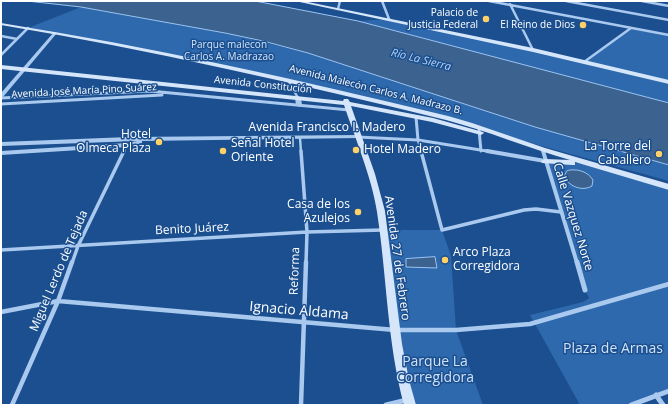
<!DOCTYPE html>
<meta charset="utf-8">
<style>
body{margin:0}
#map{position:relative;width:670px;height:406px;overflow:hidden;background:#1b4f8f;font-family:"Open Sans",sans-serif}
canvas{display:block}
.frame{position:absolute;inset:0;border:2px solid #fff;pointer-events:none}
</style>
<div id="map">
<canvas width="670" height="406"></canvas>
<div class="frame"></div>
</div>
<script>
const g = document.querySelector('canvas').getContext('2d');
g.lineJoin = 'round';
function fillPath(path, color) {
  g.fillStyle = color;
  g.fill(path, 'evenodd');
}
function strokePath(path, color, width, dash) {
  g.strokeStyle = color;
  g.lineWidth = width;
  g.lineCap = dash ? 'butt' : 'round';
  g.setLineDash(dash || []);
  g.stroke(path);
}
function label(font, color, halo, rows, align = 'center') {
  g.font = font + ' "Open Sans",sans-serif';
  g.lineWidth = 3;
  g.setLineDash([]);
  g.textBaseline = 'middle';
  g.strokeStyle = halo;
  g.fillStyle = color;
  for (const [text, x, y, turn = 0] of rows) {
    g.save();
    g.translate(x, y);
    g.rotate((+turn || 0) * Math.PI / 180);
    g.textAlign = isNaN(turn) ? turn : align;
    if (halo) g.strokeText(text, 0, 0);
    g.fillText(text, 0, 0);
    g.restore();
  }
}
fillPath(new Path2D(`
 M81,7L225,33L308,53L535,127L669,165V181L374,100L287,79L28,28Z
 M389,19L584,61L631,28L669,35V103L358,21Z
 M545,161L590,164L669,187V391L631,405H580L530,315L583,302L589,298L585,290Z
 M383,230H442L451,256L456,330L483,405H410Z`), '#2e69ad');
const water = new Path2D(`
 M27,1H255L358,21L669,103V165L535,127L308,53L263,41L225,33L81,7Z
 M570,170C579,169 588,172 593,180L592,186C582,192 568,186 564,176L567,171Z
 M435,257L437,268L406,267V259Z`);
fillPath(water, '#3c6290');
strokePath(water, '#9cc4f0', 1);
strokePath(new Path2D(`
 M288,80L298,98
 M300,138L301,152
 M418,140L421,152
 M123,152L127,145`), '#a9c9ee', 2.5);
strokePath(new Path2D(`
 M301,151L307,232L306,263
 M421,151L442,230L524,210L536,209L561,212
 M1,250L307,232L383,230
 M72,263L78,246L124,151`), '#a9c9ee', 3.5);
strokePath(new Path2D(`
 M1,312L58,301L395,330H456L530,324L669,284
 M12,405L58,301L72,262
 M301,405L306,262`), '#a9c9ee', 4.5);
strokePath(new Path2D(`
 M382,1L389,19
 M489,1L669,35
 M566,1L669,20
 M642,1L669,6
 M510,4L533,50
 M338,9L340,1
 M1,36L17,39
 M1,55L28,28
 M584,62L631,28`), '#a9c9ee', 2.5);
strokePath(new Path2D(`
 M1,98L150,91L349,110
 M1,104L162,95
 M416,117L418,140
 M479,130L481,151
 M358,137L418,140L493,152
 M543,150L544,152`), '#a9c9ee', 3);
strokePath(new Path2D(`
 M487,151L545,161
 M543,151L577,263`), '#a9c9ee', 4);
strokePath(new Path2D(`
 M577,262L585,290
 M656,395L663,405
 M386,405L407,400
 M631,405L669,391`), '#a9c9ee', 5);
fillPath(new Path2D(`
 M54,32L57,33L3,97L1,98V93Z
 M298,96L301,98L302,105L299,107L296,105L295,98Z
 M358,135L361,137L360,138L142,141V143L127,147L1,155V151L127,143L137,141L1,146V142L129,137Z`), '#a9c9ee');
fillPath(new Path2D(`
 M295,1H303L533,48L669,80V84L533,52Z
 M1,23C152,47 300,80 448,116L472,123L545,148L669,184V190L575,162V165H572L542,163L541,161L545,159L570,160C528,148 488,131 446,120C299,84 151,50 1,25Z
 M1,65L343,101L344,99H348L350,102L433,118L483,132L484,133L481,135L432,122L351,106L375,174L385,211L402,344L409,380L416,405H404C387,342 387,277 377,212C372,178 355,138 344,105L1,69Z`), '#d6e6fa');
for (const [x, y, r, color] of [
 [486,19,4,"#ffd166"],
 [583,25,4,"#ffd166"],
 [159,142,4,"#ffd166"],
 [356,150,4,"#ffd166"],
 [223,151,4,"#ffd166"],
 [659,154,4,"#ffd166"],
 [358,212,4,"#ffd166"],
 [445,260,4,"#ffd166"]
]) {
  const dot = new Path2D();
  dot.arc(x, y, r, 0, 2 * Math.PI);
  g.fillStyle = color;
  g.fill(dot);
  strokePath(dot, '#1b4f8f', 1.5);
}
label('10px', '#fff', '#1b4f8f', [
 ["Palacio de",478,13],
 ["Justicia Federal",478,25],
 ["El Reino de Dios",575,25]
], 'right');
label('10px', '#cfe3fa', '#1b4f8f', [
 ["Parque malecon",229,45],
 ["Carlos A. Madrazao",229,57]
]);
label('10px', '#fff', '#1b4f8f', [
 ["Avenida Constitución",263,85,6],
 ["Avenida Malecón Carlos A. Madrazo B.",376,90,14],
 ["Avenida José María Pino Suárez",84,91,-3]
]);
label('italic 11px', '#b5d3f5', '#1b4f8f', [
 ["Río La Sierra",421,60,14]
]);
label('12px', '#fff', '#1b4f8f', [
 ["Avenida Francisco I. Madero",327,128],
 ["Calle Vazquez Norte",573,217,73],
 ["Benito Juárez",192,229,-3],
 ["Avenida 27 de Febrero",397,258,82],
 ["Miguel Lerdo de Tejada",59,271,-67],
 ["Reforma",295,271,-88]
]);
label('12px', '#fff', '#1b4f8f', [
 ["Hotel",151,135],
 ["Olmeca Plaza",151,149],
 ["Señal Hotel",231,144,"left"],
 ["Oriente",231,158,"left"],
 ["La Torre del",651,147],
 ["Caballero",651,161],
 ["Hotel Madero",364,150,"left"],
 ["Casa de los",350,205],
 ["Azulejos",350,219],
 ["Arco Plaza",453,253,"left"],
 ["Corregidora",453,267,"left"]
], 'right');
label('14px', '#fff', '#1b4f8f', [
 ["Ignacio Aldama",299,311,5]
]);
label('14px', '#cfe3fa', '#1b4f8f', [
 ["Plaza de Armas",613,349],
 ["Parque La",435,362],
 ["Corregidora",435,378]
]);
</script>
